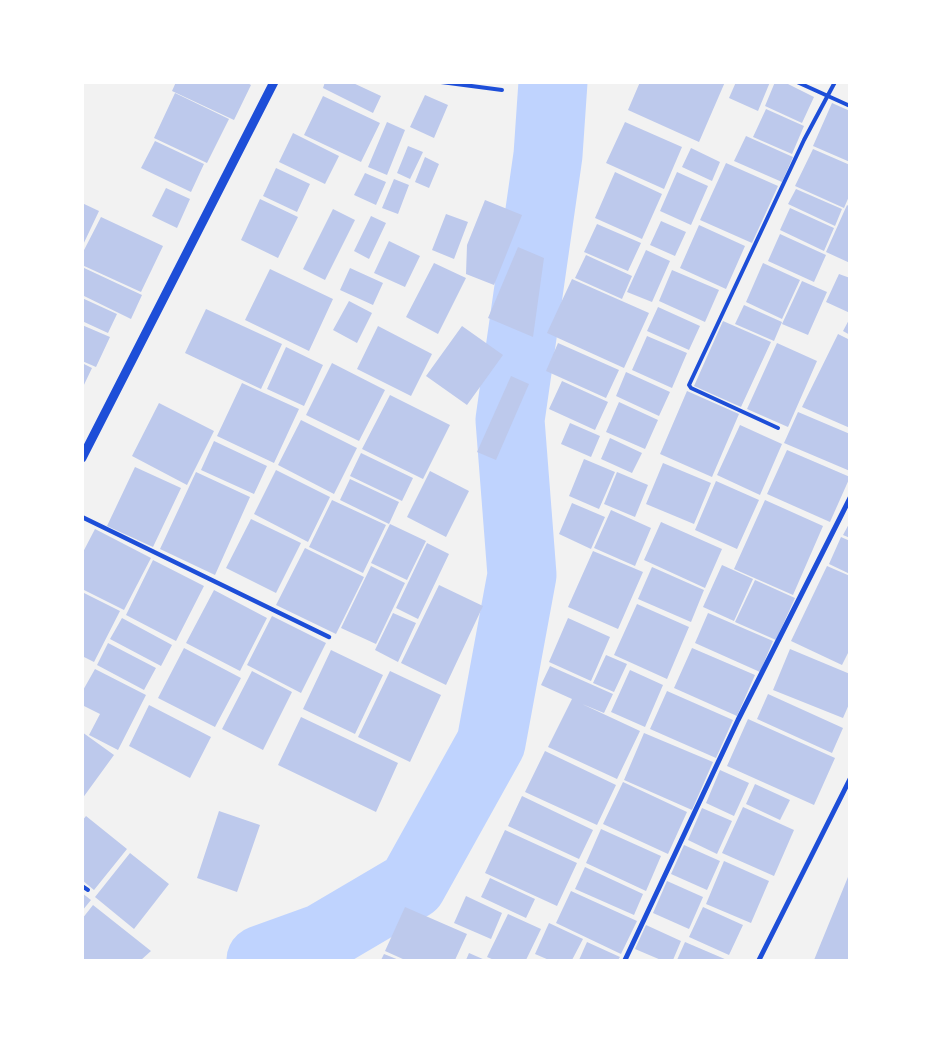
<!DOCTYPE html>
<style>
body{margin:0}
#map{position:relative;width:932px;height:1043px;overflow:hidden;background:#f2f2f2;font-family:Raleway,sans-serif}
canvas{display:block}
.frame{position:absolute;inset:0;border:84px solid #fff;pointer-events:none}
</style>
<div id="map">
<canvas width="932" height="1043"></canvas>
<div class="frame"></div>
</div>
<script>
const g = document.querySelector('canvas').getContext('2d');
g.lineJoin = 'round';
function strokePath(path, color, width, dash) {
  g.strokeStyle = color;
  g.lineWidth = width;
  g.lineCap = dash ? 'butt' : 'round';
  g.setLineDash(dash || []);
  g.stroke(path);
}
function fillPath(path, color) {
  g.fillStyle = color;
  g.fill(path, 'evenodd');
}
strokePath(new Path2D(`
 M261,960L322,938L412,885L491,743L522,575L510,420L548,155L553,82`), '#bfd3fe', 69);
fillPath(new Path2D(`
 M176,82H246L251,85L234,120L172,91Z
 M325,82H351L381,96L373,113L323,88Z
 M640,82H725L699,142L628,110Z
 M736,82H770L758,111L729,98Z
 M775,82H784L814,97L802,123L765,106Z
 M175,93L229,119L207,163L154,138Z
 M425,95L448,105L434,138L410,127Z
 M323,96L380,123L361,162L304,135Z
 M832,103L850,111V162L813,146Z
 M766,109L804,126L792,154L753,137Z
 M387,122L405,130L387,175L368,167Z
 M625,122L682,147L664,189L606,163Z
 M293,133L339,156L325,184L279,162Z
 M746,136L793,157L782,182L734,161Z
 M155,141L204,164L191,192L141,168Z
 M408,146L423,152L410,179L397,173Z
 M691,148L720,162L712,181L682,167Z
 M813,149L850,165V194L844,208L795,186Z
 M425,157L439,164L429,188L415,182Z
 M726,163L778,186L752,243L700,220Z
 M276,168L310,184L297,212L263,196Z
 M615,172L662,194L642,239L595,218Z
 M677,172L708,186L691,225L660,211Z
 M365,173L386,182L376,205L354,195Z
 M394,179L409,185L398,214L382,208Z
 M166,188L190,199L177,228L152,216Z
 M796,189L842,209L835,226L788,204Z
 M260,199L298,217L278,258L241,240Z
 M485,200L522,215L494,285L466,274L467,245Z
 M82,203L99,211L82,247Z
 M847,205L850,207V263L826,252Z
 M790,208L834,228L824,251L780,230Z
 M333,209L355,220L325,280L303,269Z
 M446,214L468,222L454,259L432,250Z
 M371,216L386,223L369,259L354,251Z
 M101,217L163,246L141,292L82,265V254Z
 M661,221L686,232L675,256L650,245Z
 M597,224L641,243L628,271L584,252Z
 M699,225L745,246L726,289L680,268Z
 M780,234L826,255L814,282L768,261Z
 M389,241L420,256L405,287L374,273Z
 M518,247L544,258L533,337L488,318Z
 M646,250L670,261L652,302L627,292Z
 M586,255L632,276L622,299L575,278Z
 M434,263L466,278L438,334L406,317Z
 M763,263L800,280L782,319L746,302Z
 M82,267L142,295L131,319L82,295Z
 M350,268L383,283L373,305L340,290Z
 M270,269L333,299L309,351L245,320Z
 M672,270L719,290L705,322L659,301Z
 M839,274L850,278V313L826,302Z
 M572,279L649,313L624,368L547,333Z
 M802,281L827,292L808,335L782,324Z
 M82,298L117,314L108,333L82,321Z
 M349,301L372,313L357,343L333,330Z
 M744,305L782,322L774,341L735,324Z
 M658,307L700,326L689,350L647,331Z
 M206,309L282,344L261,389L185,353Z
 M850,318V335L843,331Z
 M723,321L771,342L741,407L694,386Z
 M82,325L110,337L96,367L82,361Z
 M378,326L432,354L411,396L357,369Z
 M462,326L503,355L467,405L426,376Z
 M838,334L850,340V428L802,407Z
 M647,336L687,353L672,388L632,370Z
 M558,343L619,370L606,398L546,371Z
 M777,343L817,361L788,427L747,409Z
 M286,347L323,365L304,406L267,389Z
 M82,363L92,368L82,389Z
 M332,363L385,390L359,441L306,415Z
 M626,372L670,392L659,416L616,396Z
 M511,376L529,384L496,460L477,452Z
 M562,381L608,402L595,430L549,409Z
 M242,383L299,409L274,463L217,436Z
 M687,391L739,414L712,477L660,454Z
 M390,395L450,425L423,479L362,449Z
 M619,402L658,420L645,449L606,432Z
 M159,403L214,431L187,485L132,456Z
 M798,412L850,434V471L784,443Z
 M301,420L357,448L334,494L278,465Z
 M570,423L600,436L591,457L561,444Z
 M740,425L782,444L760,495L717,475Z
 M610,438L642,453L632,473L601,459Z
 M214,441L267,466L254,494L201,470Z
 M787,450L850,477L830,522L767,494Z
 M361,453L413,478L402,501L350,476Z
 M584,459L615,472L599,509L569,496Z
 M663,463L711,483L694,524L646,504Z
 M135,467L181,488L153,547L107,526Z
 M276,470L330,497L308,542L254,514Z
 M430,471L469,491L446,537L407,517Z
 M196,472L250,497L215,575L160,549Z
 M617,472L648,485L635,517L604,504Z
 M350,479L399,502L389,524L340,500Z
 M716,481L759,500L737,549L695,530Z
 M332,500L386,525L363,573L309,547Z
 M765,500L823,526L793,595L734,569Z
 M572,503L605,517L591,549L559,534Z
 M611,510L651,528L635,566L594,548Z
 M251,519L301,543L276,593L226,568Z
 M661,522L722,549L705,588L644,560Z
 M850,522V538L843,535Z
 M390,524L426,541L407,580L371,563Z
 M95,529L151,558L124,610L82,589V554Z
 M841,537L850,541V574L829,564Z
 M427,543L449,554L418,619L396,608Z
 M305,548L364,577L336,634L276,605Z
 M593,551L643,572L618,629L568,607Z
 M153,560L204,586L176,641L126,615Z
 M722,565L753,579L734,621L703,607Z
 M371,566L405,583L376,644L341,628Z
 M827,566L850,576V649L842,665L791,641Z
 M652,567L704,590L691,622L638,599Z
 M755,580L795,598L776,640L735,622Z
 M439,585L483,606L446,685L401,663Z
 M214,590L267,618L240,671L186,643Z
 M82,592L120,611L94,662L82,656Z
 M637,604L689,627L667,679L614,655Z
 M393,613L416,623L398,662L375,650Z
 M708,613L773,641L760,672L695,643Z
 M272,616L326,643L301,693L247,665Z
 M122,618L172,645L161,666L110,639Z
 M568,618L610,637L591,681L549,662Z
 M108,643L156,668L144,690L97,665Z
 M184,648L241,678L215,727L158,698Z
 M692,648L755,675L737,716L674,688Z
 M790,649L850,674V702L843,718L773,690Z
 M331,650L383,675L355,734L303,709Z
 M606,655L627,664L614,692L593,683Z
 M550,666L613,694L604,713L582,704L640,731L617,779L548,747L572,699L541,685Z
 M95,669L146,695L118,750L89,735L100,714L82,705V692Z
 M630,670L663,685L645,727L611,712Z
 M252,671L292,692L263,750L222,729Z
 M390,671L441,695L410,762L358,737Z
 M667,691L733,720L716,758L650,729Z
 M768,694L843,728L832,753L757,719Z
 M149,705L211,737L190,778L129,746Z
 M301,717L398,763L376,812L278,765Z
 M748,719L835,758L814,805L727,766Z
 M82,732L114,755L82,799Z
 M644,733L713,762L692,810L624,780Z
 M545,751L616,785L597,825L525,792Z
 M720,770L749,783L734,816L706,803Z
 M623,782L687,812L668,854L603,824Z
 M755,784L790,800L780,820L746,804Z
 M522,796L593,830L579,859L508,826Z
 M743,807L794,830L774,876L722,853Z
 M702,808L732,821L717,854L688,840Z
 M219,811L260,825L237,892L197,878Z
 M86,816L127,849L94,890L82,880V821Z
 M601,829L661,856L646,891L586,863Z
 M505,830L577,863L557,906L485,873Z
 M684,845L720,861L707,890L671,874Z
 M130,853L169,884L134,929L95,897Z
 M724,861L769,881L751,923L706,904Z
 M585,867L643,894L634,915L575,889Z
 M848,877L850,960H814Z
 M490,878L535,899L526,918L481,897Z
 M667,881L703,897L689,929L653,913Z
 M571,891L637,921L621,954L556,923Z
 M82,893L91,900L82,911Z
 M466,896L502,913L491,939L454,923Z
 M93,905L151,951L141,960H82V919Z
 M405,907L467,934L455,960H405L385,951Z
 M703,907L743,925L729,955L689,937Z
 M508,914L541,929L526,960H494L487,957Z
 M549,923L583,939L572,960H549L535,954Z
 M646,925L681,941L673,960H661L635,949Z
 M587,942L620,957L618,960H579Z
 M685,942L727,960H677Z
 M469,953L485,960H466Z
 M384,954L399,960H381Z`), '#bdc9ec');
strokePath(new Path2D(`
 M441,82L502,90
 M797,82L850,106
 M778,428L691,388L689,385L804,140L835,82
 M82,886L88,890`), '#1d4ed8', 4);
strokePath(new Path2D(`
 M82,517L329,637`), '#1d4ed8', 4.5);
strokePath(new Path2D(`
 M625,960L738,720L850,498
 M759,960L850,779`), '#1d4ed8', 5);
strokePath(new Path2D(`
 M82,458L274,82`), '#1d4ed8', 9);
</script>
